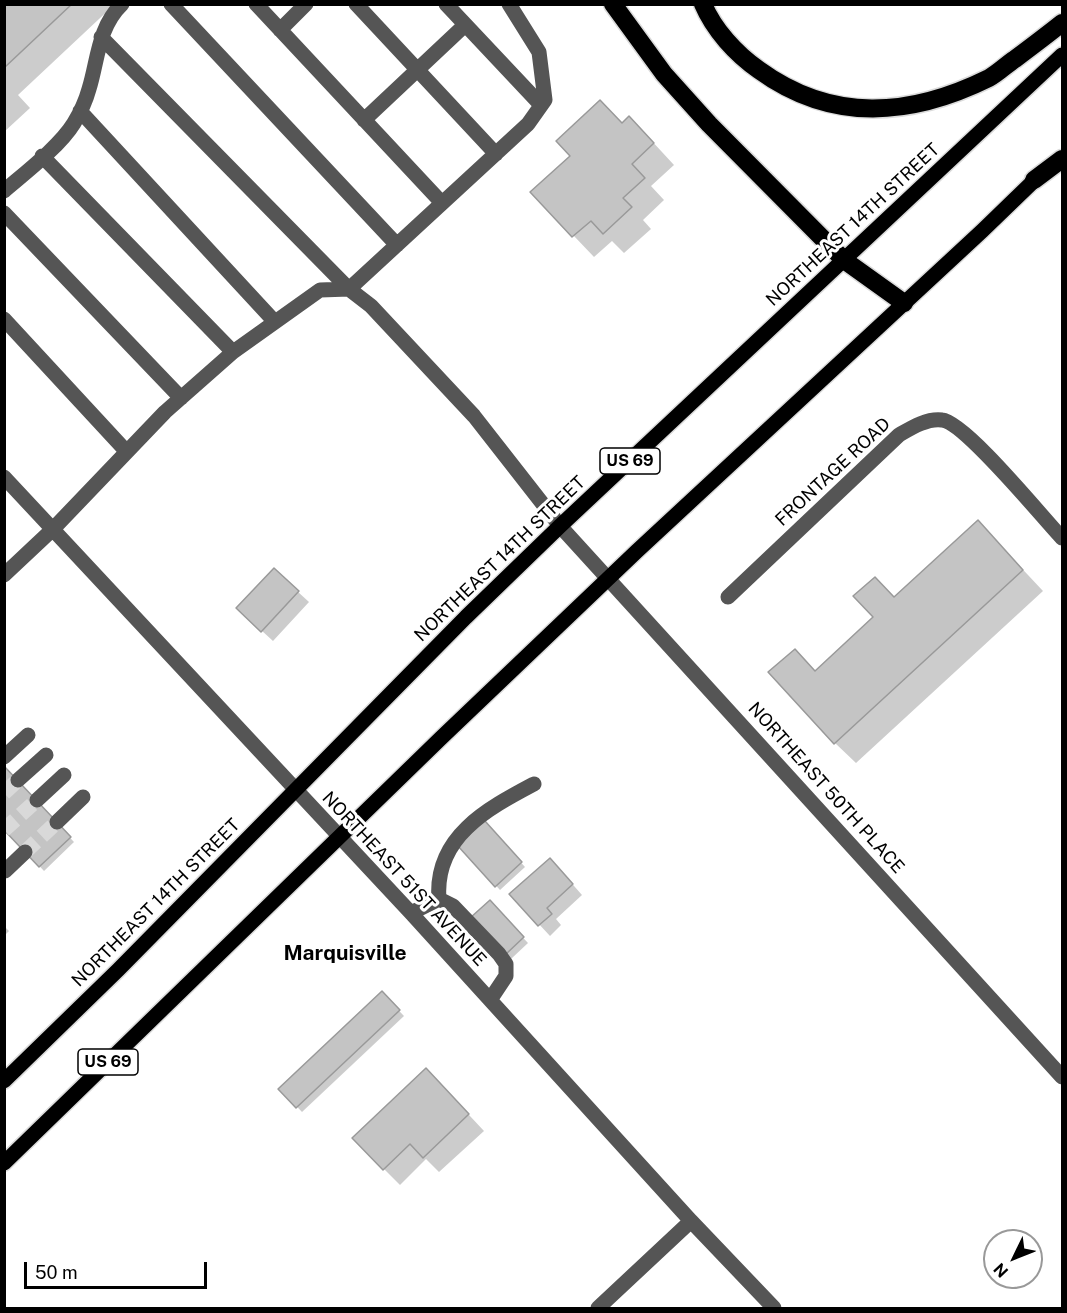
<!DOCTYPE html>
<style>
body{margin:0}
#map{position:relative;width:1067px;height:1313px;overflow:hidden;background:#fff;font-family:"Public Sans",sans-serif}
canvas{display:block}
.frame{position:absolute;inset:0;border:6px solid #000;pointer-events:none}
.north{position:absolute;left:983px;top:1229px;width:60px;height:60px;box-sizing:border-box;background:#fff;border:2px solid #999;border-radius:50%;rotate:227deg;font-size:16px;font-weight:700;line-height:24px;text-align:center;color:#000}
.north::after{content:'';display:block;margin:auto;width:21px;height:27px;background:#000;clip-path:polygon(50% 0,100% 100%,50% 72%,0 100%)}
.scale{position:absolute;left:24px;top:1262px;width:183px;height:27px;box-sizing:border-box;border:3px solid #000;border-top:0;padding-left:8px;font-size:18px;line-height:21px;white-space:nowrap;color:#000;-webkit-text-stroke:4px #fff;paint-order:stroke}
</style>
<div id="map">
<canvas width="1067" height="1313"></canvas>
<div class="frame"></div>
<div class="north">N</div>
<div class="scale">50 m</div>
</div>
<script>
const g = document.querySelector('canvas').getContext('2d');
g.lineJoin = 'round';
function fillPath(path, color) {
  g.fillStyle = color;
  g.fill(path, 'evenodd');
}
function strokePath(path, color, width, dash) {
  g.strokeStyle = color;
  g.lineWidth = width;
  g.lineCap = dash ? 'butt' : 'round';
  g.setLineDash(dash || []);
  g.stroke(path);
}
function label(font, color, halo, rows, align = 'center') {
  g.font = font + ' "Public Sans",sans-serif';
  g.lineWidth = 6;
  g.setLineDash([]);
  g.textBaseline = 'middle';
  g.strokeStyle = halo;
  g.fillStyle = color;
  for (const [text, x, y, turn = 0] of rows) {
    g.save();
    g.translate(x, y);
    g.rotate((+turn || 0) * Math.PI / 180);
    g.textAlign = isNaN(turn) ? turn : align;
    if (halo) g.strokeText(text, 0, 0);
    g.fillText(text, 0, 0);
    g.restore();
  }
}
fillPath(new Path2D(`
 M4,4H115L18,95L30,108L4,132Z
 M623,124L650,139L674,165L651,186L664,200L643,220L651,229L624,253L612,241L594,257L532,192Z
 M998,543L1043,591L856,763L835,743L816,672L895,598Z
 M274,570L309,602L273,641L249,619Z
 M4,768L74,842L44,871L4,828Z
 M489,827L525,867L500,890L459,845Z
 M560,870L582,895L556,919L561,925L550,936L511,894Z
 M489,902L528,943L511,959L472,918Z
 M4,926L9,931L4,936Z
 M382,993L404,1016L302,1112L280,1089Z
 M442,1086L484,1131L439,1172L426,1159L400,1185L384,1169Z`), '#0003');
const building = new Path2D(`
 M4,4H72L4,68Z
 M600,100L622,123L629,116L654,143L632,164L645,178L623,198L632,207L603,234L591,221L572,237L530,192L570,156L556,141Z
 M978,520L1023,570L834,744L768,672L795,649L815,671L873,617L853,596L875,577L894,597Z
 M274,568L299,591L261,632L236,608Z
 M4,766L71,837L39,867L4,830Z
 M485,821L522,862L495,887L457,845Z
 M550,858L573,884L547,908L552,914L538,926L509,894Z
 M490,900L524,937L505,955L470,918Z
 M382,991L400,1010L296,1108L278,1089Z
 M426,1068L469,1114L423,1158L410,1144L383,1170L352,1138Z`);
fillPath(building, '#c4c4c4');
strokePath(building, '#999', 1.5);
strokePath(new Path2D(`
 M4,793L18,780
 M4,830L37,800
 M25,852L57,822`), '#d9d9d9', 15, [15, 8]);
const major = new Path2D(`
 M4,1081L118,970L466,617L560,526L1062,55
 M4,1163L441,738L637,551L982,231L1043,172`);
const highway = new Path2D(`
 M613,4L664,74L709,124L844,260L904,303
 M703,4C714,30 736,54 759,70C832,123 910,117 989,78C998,73 1006,65 1015,59C1031,47 1047,35 1062,23
 M1034,180L1062,159`);
strokePath(major, '#dbdbdb', 18);
strokePath(highway, '#dbdbdb', 21);
strokePath(new Path2D(`
 M171,4L397,245
 M256,4L442,203
 M356,4L496,154
 M446,4L541,105
 M280,30L306,4
 M101,37L349,289L528,124L545,100L539,52L509,4
 M80,111L275,322
 M364,120L465,25
 M42,156L233,352
 M4,191C25,173 60,146 74,123C80,113 86,100 89,89C98,60 98,27 122,4
 M4,213L181,398
 M4,319L126,451
 M4,477L411,913L691,1221L774,1308
 M4,575L53,529L165,412L233,352L320,290L349,289L371,306L474,416L560,526L1062,1077
 M728,597L899,435C911,428 927,418 942,420C965,422 1042,517 1062,538
 M4,757L28,735
 M18,780L46,755
 M37,800L64,775
 M57,822L83,797
 M5,871L25,852
 M439,899C434,837 487,809 534,784
 M411,913L439,899L453,906L499,954L506,964V976L490,1000
 M598,1308L691,1221`), '#555', 15);
strokePath(major, '#000', 15);
strokePath(highway, '#000', 18);
for (const [x, y, w] of [
 [630,461,60],
 [108,1062,60]
]) {
  const box = new Path2D();
  box.roundRect(x - w / 2, y - 13, w, 26, 4.5);
  g.fillStyle = '#fff';
  g.fill(box);
  strokePath(box, '#000', 1.5);
}
label('bold 16px', '#000', null, [
 ["US 69",630,461],
 ["US 69",108,1062]
]);
label('18px', '#000', '#fff', [
 ["NORTHEAST 14TH STREET",853,225,-43],
 ["FRONTAGE ROAD",833,472,-43],
 ["NORTHEAST 14TH STREET",500,559,-44],
 ["NORTHEAST 50TH PLACE",826,788,48],
 ["NORTHEAST 51ST AVENUE",404,879,47],
 ["NORTHEAST 14TH STREET",156,903,-45]
]);
label('bold 21px', '#000', '#fff', [
 ["Marquisville",345,954]
]);
</script>
